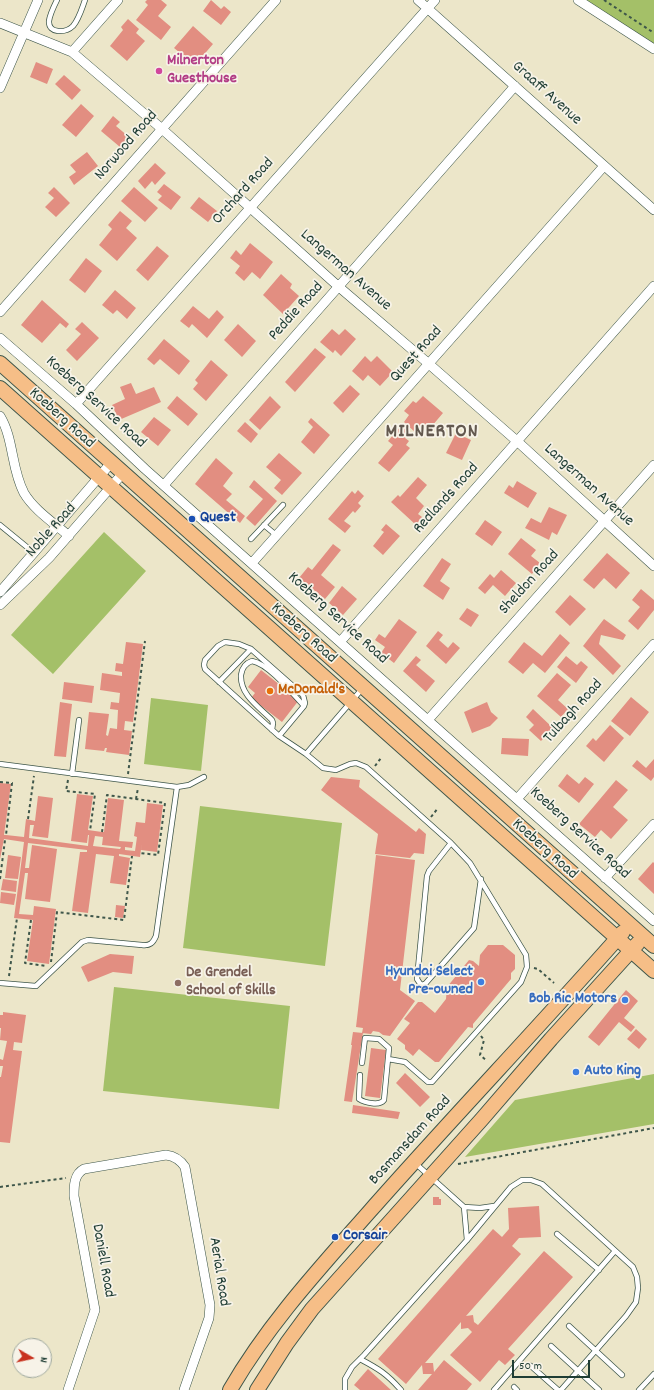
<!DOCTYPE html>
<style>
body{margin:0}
#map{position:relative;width:654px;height:1390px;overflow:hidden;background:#ece6c9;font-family:Dekko,sans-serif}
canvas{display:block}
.north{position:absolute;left:12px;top:1338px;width:40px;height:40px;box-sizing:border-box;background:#f7f3e8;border:1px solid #a1aaa0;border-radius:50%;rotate:99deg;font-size:11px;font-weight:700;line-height:16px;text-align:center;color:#1f3d34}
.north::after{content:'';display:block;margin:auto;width:14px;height:18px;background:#c8321e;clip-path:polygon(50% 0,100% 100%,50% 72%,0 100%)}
.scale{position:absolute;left:512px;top:1360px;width:78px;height:18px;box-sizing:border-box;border:2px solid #1f3d34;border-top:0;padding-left:5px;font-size:12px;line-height:14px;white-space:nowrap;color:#1f3d34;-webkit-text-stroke:3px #f7f3e8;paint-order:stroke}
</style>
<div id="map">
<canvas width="654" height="1390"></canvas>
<div class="north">N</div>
<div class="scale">50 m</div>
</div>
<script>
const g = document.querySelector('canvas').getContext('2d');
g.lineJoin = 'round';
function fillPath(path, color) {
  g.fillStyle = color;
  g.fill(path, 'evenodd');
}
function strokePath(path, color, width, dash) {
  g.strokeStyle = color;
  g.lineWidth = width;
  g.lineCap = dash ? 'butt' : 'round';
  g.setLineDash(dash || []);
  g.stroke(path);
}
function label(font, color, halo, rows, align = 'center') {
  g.font = font + ' Dekko,sans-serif';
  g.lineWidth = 3.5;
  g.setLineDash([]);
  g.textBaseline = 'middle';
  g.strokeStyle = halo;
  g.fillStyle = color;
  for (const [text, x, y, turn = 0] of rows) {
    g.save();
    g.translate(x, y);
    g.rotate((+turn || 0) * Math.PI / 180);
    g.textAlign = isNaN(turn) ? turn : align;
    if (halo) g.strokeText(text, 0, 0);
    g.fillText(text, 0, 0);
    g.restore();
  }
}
fillPath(new Path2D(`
 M578,0H654V49Z
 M104,532L146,571L53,674L11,635Z
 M151,698L208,705L201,771L144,764Z
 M200,806L342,823L325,966L183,948Z
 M114,987L290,1006L279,1109L103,1091Z
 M654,1074V1124L465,1157L515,1100Z`), '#a4c068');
fillPath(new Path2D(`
 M147,0H161L167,5L158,16L171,27L161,40L136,20L148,5L145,2Z
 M211,0L221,9L224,6L231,12L221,25L203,11Z
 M128,19L139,29L136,33L145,41L127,61L110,46L123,30L121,27Z
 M193,26L213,44L195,65L174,48Z
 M36,62L53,69L47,84L30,77Z
 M64,75L81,90L72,100L55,84Z
 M81,104L94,116L76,137L62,125Z
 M113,116L120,122L116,126L129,137L120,147L101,131Z
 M87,152L98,166L74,185L69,177L76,172L70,165Z
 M155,163L166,173L155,185L152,181L145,189L138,181Z
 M164,184L181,197L171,210L158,200L162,196L157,192Z
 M54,187L70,203L56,217L45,207L54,198L48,193Z
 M134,187L158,208L145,222L121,201Z
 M199,197L217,211L208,222L190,208Z
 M120,211L132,221L126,228L137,238L117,261L99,245L112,229L108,225Z
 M250,243L273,262L260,279L252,272L244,281L235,273L240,266L230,258L236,250L241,255Z
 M157,246L169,256L148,281L136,270Z
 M86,258L102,271L85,293L69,280Z
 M281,274L292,284L290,288L299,296L283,314L263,295Z
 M115,290L136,308L127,319L117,310L113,314L102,305Z
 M42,300L69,324L66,328L60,323L42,343L21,325Z
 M193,306L209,319L217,310L224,317L207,338L192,324L189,328L180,321Z
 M82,322L99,338L77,361L66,350L81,334L75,329Z
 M238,324L256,341L242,357L224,340Z
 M332,329L339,335L345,329L356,339L341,356L335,350L333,353L320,342Z
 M164,339L190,361L179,375L160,359L154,365L147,359Z
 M315,348L326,357L295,392L285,382Z
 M365,356L371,362L377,356L393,372L380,386L368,375L363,381L352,371Z
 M211,360L228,375L206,401L193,389L198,383L195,380Z
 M131,383L136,394L154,387L161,402L119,420L112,405L125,399L120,387Z
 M350,385L360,394L343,413L333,403Z
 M177,396L198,414L188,426L167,408Z
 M270,396L281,407L260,430L249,420Z
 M423,396L443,413L426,433L420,428L416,433L404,422L409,415L404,411L413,401L416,403Z
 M154,417L171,430L158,446L141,432Z
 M311,418L330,435L314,454L301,442L313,427L308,422Z
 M245,422L258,434L251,443L237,431Z
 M401,426L409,433L405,438L409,441L406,445L410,448L389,472L378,463L393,445L388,441Z
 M456,433L471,440L462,460L446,453Z
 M279,453L302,473L282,495L274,488L281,480L266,467Z
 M216,458L233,473L223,486L232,494L226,500L245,516L240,523L195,484Z
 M418,477L427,485L416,498L424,506L418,514L422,517L416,525L391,502L398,495L400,497Z
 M254,480L277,501L255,526L246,518L263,499L249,487Z
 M517,481L537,493L528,508L504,493L509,485L513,488Z
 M358,490L364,496L358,503L361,506L355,513L353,511L344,521L351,526L345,533L328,519L352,491L355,494Z
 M549,507L567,515L557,535L552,532L549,540L525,528L531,518L541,523Z
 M485,520L502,532L492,546L475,534Z
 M386,524L400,536L383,555L373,546L384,532L381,530Z
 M521,538L536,550L531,556L540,563L532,574L508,554Z
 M333,544L341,550L321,575L335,587L325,599L299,578L308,567L312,570Z
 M607,553L630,573L616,589L604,578L594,589L583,580Z
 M442,558L451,564L440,581L450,588L443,600L423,586Z
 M501,570L516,583L505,596L493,585L485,594L478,588L490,574L494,578Z
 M342,586L357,599L343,615L329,603Z
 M641,589L654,600V610L638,630L628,621L640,607L632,600Z
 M570,595L586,609L570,626L555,612Z
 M467,608L479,615L471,627L459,619Z
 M399,619L417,632L394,663L381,653L385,647L375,640L379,634L385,638Z
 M604,619L626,635L623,640L601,635L599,644L621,666L613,675L583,646Z
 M438,631L443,635L439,640L448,648L453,642L460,648L446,664L426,646Z
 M560,634L570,643L545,673L533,663L523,674L508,662L524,642L542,656Z
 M126,642L143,644L133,722L125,721L124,730L132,731L129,755L106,752L107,748H105L104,751L85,749L89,712L109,714L106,735L108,736L110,728L117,729L118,710L110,709L111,702L119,703L120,693L100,690L102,673L122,676V672L115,671L116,663L123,664Z
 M416,656L421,660L416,665L435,681L426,692L403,671Z
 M566,656L577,665L581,661L588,667L576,683L557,667Z
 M261,670L299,700L282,722L251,698L255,693L248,687Z
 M557,673L571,685L558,700L568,709L561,717L537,696Z
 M64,682L94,686L92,703L62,699Z
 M631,697L649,712L630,736L611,721Z
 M60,702L72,704L66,757L54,756Z
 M487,702L491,712L498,718L490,726L472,733L464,712Z
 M533,709L553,728L541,741L529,730L534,725L526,717Z
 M610,725L624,738L604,762L586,746L593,738L596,741Z
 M502,738L529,739L528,756L501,754Z
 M654,759V777L651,781L632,766L637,760L646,768Z
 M567,774L579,784L585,777L594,784L579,803L558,786Z
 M331,777L360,780L359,787L416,832L419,828L426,834L424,854L414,853L410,858L375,854L378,834L321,790Z
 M616,780L628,790L613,807L628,820L611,839L601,830L595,837L579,824Z
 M0,783L11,784L4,835H6L24,837L26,819L35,821L38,796L53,798L48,838L32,836L34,825H30L29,838L88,846L89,835H88L87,843L71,841L77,794L93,796L88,830L102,832H104L108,798L124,800L119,841L133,842L132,848L125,847V850L135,851L137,837L134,836L136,822L145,823L147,803L163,805L157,852L141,850L142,842L140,857L119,854V856L130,858L126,885L110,883L114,856L96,854L88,913L72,911L80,852H87V850L28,843L25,868H29L32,845L57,849L50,902L25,899L28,873H25L19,914L33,915L34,906L56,909L49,964L27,961L33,920L14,918L24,842L4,839L0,859ZM95,836L103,837L102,845L121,847L120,849L93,846Z
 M8,855L21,857L18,879L5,878Z
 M376,855L415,860L400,990L415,1001L390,1036L383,1035L379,1032L373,1031L371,1034L362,1033L363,1028L356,1027Z
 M653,862L654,863V894L638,879Z
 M3,879L17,881L16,892L1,890Z
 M1,892L16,894L14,905L0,903Z
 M116,905L125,906L123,918L115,917Z
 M488,945H503L515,955V969L511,973V979L473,1024V1028L468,1027L439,1062H435L419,1049L413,1056L405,1049V1045L397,1039L410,1023L404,1019L418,1002H422L435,1013L446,999L447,987L469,960L473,961L479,966L480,955Z
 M110,954L134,956L132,974L113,972L88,982L81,967Z
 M626,990L638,1001L624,1018L635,1027L631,1032L619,1022L599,1046L588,1037Z
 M3,1012L26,1015L22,1043L14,1042L13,1050L22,1051L10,1143L0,1142V1077H1L3,1066H0V1059L3,1060L7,1041L0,1040L1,1028H0V1015H3Z
 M636,1029L647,1039L639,1049L627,1039Z
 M353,1032L363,1033L352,1102L344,1101L352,1045H351Z
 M371,1048L386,1050L380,1098L365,1096Z
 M405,1073L430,1097L420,1107L396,1083Z
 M353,1105L400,1112L398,1119L352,1113Z
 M433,1197H439V1199H441V1205H433Z
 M539,1206L541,1237L519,1238L512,1246L521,1254L466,1316L473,1315L474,1322L478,1325L544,1251L573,1277L508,1349L515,1355L505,1365L499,1360L480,1382L450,1355L472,1332L468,1328L461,1329V1322L425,1363H433L434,1372L444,1360L472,1384L467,1390H418L432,1374H423L422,1365L406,1384L378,1359L493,1229L502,1237L509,1229L508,1208Z
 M368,1369L391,1390H360L354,1385Z`), '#e28e81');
const lane = new Path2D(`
 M57,0C54,6 50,14 49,21C48,34 66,33 73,26C79,19 82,8 85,0
 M0,525L33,552
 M264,525L276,535
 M251,539L283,505
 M219,682L251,649
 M272,730L273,723L272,720C259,707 240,695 241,675C242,668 246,663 252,661C269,664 292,693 304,706
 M279,736L304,706L305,703L303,695L251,649L239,644L225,642L218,646L205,660L204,665L205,669L279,736L306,754L323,768L336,770L350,764L356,763L366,767L451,843L470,863L526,955L527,967L521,982L432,1082H428L405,1062L388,1059
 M306,754L362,689
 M0,764L177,787L189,785L204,777
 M72,774L79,720
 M451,843L429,871L427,876L417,979L421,985L425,984L474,928L481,879
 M0,983L36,986L82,942L88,940L142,945C150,946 153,943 156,936L177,787
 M360,1075L359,1099C365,1103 380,1106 384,1100L389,1048L379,1039L365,1038L362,1063
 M415,1163L464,1207L480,1208L494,1206
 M464,1207L467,1240
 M557,1234L599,1270
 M569,1326L622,1375
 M551,1346L599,1390
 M360,1359C379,1369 387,1374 401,1390
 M531,1366L558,1390
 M514,1387L517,1390
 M345,1390V1379L352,1367L364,1355L467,1240L511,1187L522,1180H531L542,1184L633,1267L637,1277L638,1288L636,1302L626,1316L561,1390
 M494,1390L615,1251
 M639,1390L654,1374`);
const street = new Path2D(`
 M418,0L654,210
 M578,0L654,49
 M0,23L72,52L162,129L339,287L429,364L518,442L654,566
 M72,52L118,0
 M0,88L38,0
 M0,312L276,0
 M0,338L76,404L145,469L654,921
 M76,404L435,0
 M0,416C14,439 11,469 24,493C34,510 54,523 69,536
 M164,485L515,86
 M252,563L604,166
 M0,592L111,463
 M0,605L49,558L123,473
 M340,642L654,286
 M428,720L654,465
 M517,799L654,644
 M605,878L654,824
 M68,1390L95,1310L74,1196C74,1186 74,1174 84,1169L166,1155C174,1156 181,1161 185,1167L210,1305L209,1318L184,1390`);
const primary = new Path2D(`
 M0,363L654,946
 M0,388L654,971
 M230,1390C268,1324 320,1268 370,1211C453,1117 540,1026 623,932
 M257,1390L287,1343L312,1309L482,1119L551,1039L638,943`);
strokePath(lane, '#3e564a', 6);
strokePath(street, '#3e564a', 10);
strokePath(primary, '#3e564a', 16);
strokePath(new Path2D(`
 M604,0L654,33
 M375,766L381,758
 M128,774L145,641
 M68,780L66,791L95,794L90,831
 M0,782L12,783L6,835
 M136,799L138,788
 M431,817L438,808
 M28,819L34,776
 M102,832L107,795L165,803L158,855L140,853
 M0,879L5,840
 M31,920L25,963L46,966
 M51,962L57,912L124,920L132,856
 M534,968L538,969L554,983
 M9,976L17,918
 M481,1036L484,1040L480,1055L486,1060
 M458,1164L654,1128
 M0,1187L66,1178`), '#3e564a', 2, [3, 3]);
strokePath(lane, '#fff', 4.5);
strokePath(street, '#fff', 9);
strokePath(primary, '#f6be87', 14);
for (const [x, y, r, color] of [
 [159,71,4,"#d1479c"],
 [192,519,4,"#1a4fb4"],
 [270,691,4,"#e8710a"],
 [481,982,4,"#3f7fe0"],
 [178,983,4,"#8d6e63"],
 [625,1000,4,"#3f7fe0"],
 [576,1072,4,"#3f7fe0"],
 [335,1237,4,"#1a4fb4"]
]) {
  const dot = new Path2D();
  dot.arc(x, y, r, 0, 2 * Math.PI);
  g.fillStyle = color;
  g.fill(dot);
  strokePath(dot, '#f7f3e8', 1.5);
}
label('bold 16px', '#b23c85', '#f7f3e8', [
 ["Milnerton",167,62],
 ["Guesthouse",167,80]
], 'left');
label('16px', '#1f3d34', '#f7f3e8', [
 ["Graaff Avenue",546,94,42],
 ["Norwood Road",127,146,-49],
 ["Orchard Road",244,192,-48],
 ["Langerman Avenue",345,271,41],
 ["Peddie Road",297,312,-48],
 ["Quest Road",417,355,-48],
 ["Koeberg Service Road",95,403,42],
 ["Koeberg Road",61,419,42],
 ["Langerman Avenue",588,486,42],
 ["Redlands Road",447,499,-48],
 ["Noble Road",52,531,-48],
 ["Sheldon Road",530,583,-48],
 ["Koeberg Service Road",337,619,42],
 ["Koeberg Road",303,634,42],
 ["Tulbagh Road",574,712,-48],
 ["Koeberg Service Road",579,834,42],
 ["Koeberg Road",544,850,42],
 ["Bosmansdam Road",411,1141,-48],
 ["Daniell Road",102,1261,80],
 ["Aerial Road",218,1272,81]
]);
label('bold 16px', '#164399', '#f7f3e8', [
 ["Quest",200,519],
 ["Corsair",343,1237]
], 'left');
label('bold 16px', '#c56008', '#f7f3e8', [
 ["McDonald's",278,691]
], 'left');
label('bold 16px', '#366cbe', '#f7f3e8', [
 ["Hyundai Select",473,973],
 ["Pre-owned",473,991],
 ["Bob Ric Motors",617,1000],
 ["Auto King",584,1072,"left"]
], 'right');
label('bold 16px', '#785e54', '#f7f3e8', [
 ["De Grendel",186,974],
 ["School of Skills",186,992]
], 'left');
g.letterSpacing = '1px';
label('bold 20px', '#63594f', '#f7f3e8', [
 ["MILNERTON",432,433]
]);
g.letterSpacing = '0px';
</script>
